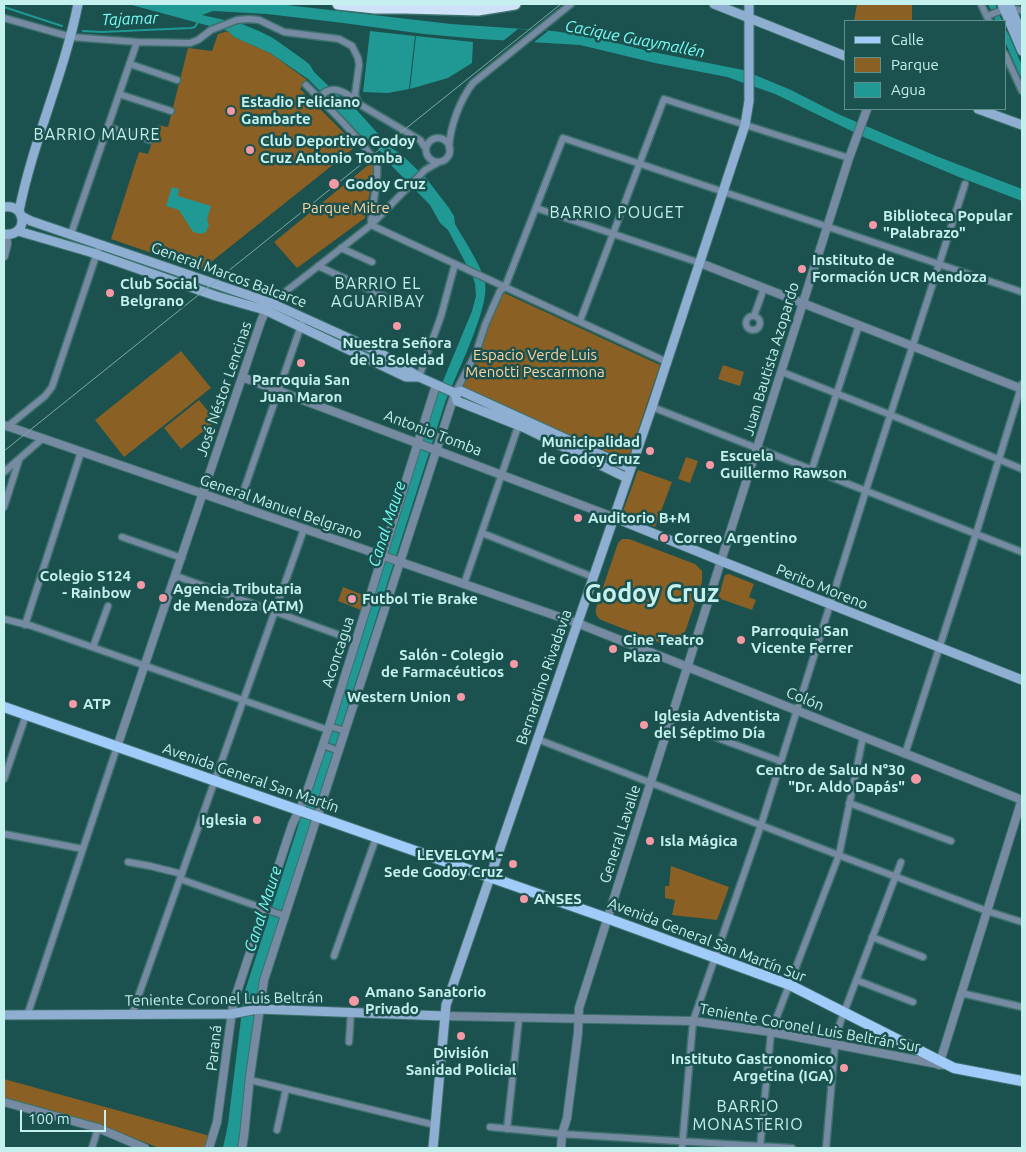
<!DOCTYPE html>
<meta charset="utf-8">
<style>
body{margin:0}
#map{position:relative;width:1026px;height:1152px;overflow:hidden;background:#1b514e;font-family:Ubuntu,sans-serif}
canvas{display:block}
.frame{position:absolute;inset:0;border:5px solid #c4f1ee;pointer-events:none}
.legend{position:absolute;left:844px;top:20px;width:162px;height:90px;box-sizing:border-box;background:#1b514e;border:1px solid #5f918e;margin:0;padding:6px 9px;list-style:none;font-size:15px;color:#c4f1ee}
.legend li{display:flex;align-items:center;gap:10px;height:25px}
.legend b{width:25px;border:1px solid #5f918e}
.scale{position:absolute;left:20px;top:1110px;width:86px;height:22px;box-sizing:border-box;border:2px solid #c4f1ee;border-top:0;padding-left:6px;font-size:15px;line-height:18px;white-space:nowrap;color:#c4f1ee;-webkit-text-stroke:4px #1b514e;paint-order:stroke}
</style>
<div id="map">
<canvas width="1026" height="1152"></canvas>
<div class="frame"></div>
<ul class="legend">
<li><b style="height:6px;background:#a1cbf8"></b>Calle</li>
<li><b style="height:14px;background:#8b6025"></b>Parque</li>
<li><b style="height:14px;background:#209893"></b>Agua</li>
</ul>
<div class="scale">100 m</div>
</div>
<script>
const g = document.querySelector('canvas').getContext('2d');
g.lineJoin = 'round';
function fillPath(path, color) {
  g.fillStyle = color;
  g.fill(path, 'evenodd');
}
function strokePath(path, color, width, dash) {
  g.strokeStyle = color;
  g.lineWidth = width;
  g.lineCap = dash ? 'butt' : 'round';
  g.setLineDash(dash || []);
  g.stroke(path);
}
function label(font, color, halo, rows, align = 'center') {
  g.font = font + ' Ubuntu,sans-serif';
  g.lineWidth = 5;
  g.setLineDash([]);
  g.textBaseline = 'middle';
  g.strokeStyle = halo;
  g.fillStyle = color;
  for (const [text, x, y, turn = 0] of rows) {
    g.save();
    g.translate(x, y);
    g.rotate((+turn || 0) * Math.PI / 180);
    g.textAlign = isNaN(turn) ? turn : align;
    if (halo) g.strokeText(text, 0, 0);
    g.fillText(text, 0, 0);
    g.restore();
  }
}
fillPath(new Path2D(`
 M857,4H912V21L896,20V21H854Z
 M228,31L234,37L270,53L307,80L300,89L354,143V148L201,270L111,239L139,152L148,154L158,125L168,127L188,48L212,51L218,34Z
 M372,162L374,169L365,218L297,268L274,242Z
 M102,250L261,303V304L223,296L101,251Z
 M500,291L660,365L627,463L458,385Z
 M181,351L211,388L124,457L95,420Z
 M723,365L744,372L740,386L718,379Z
 M199,400L216,421L181,449L164,428Z
 M686,457L698,461L690,483L678,479Z
 M638,470L672,482L655,527L624,514L623,511Z
 M622,539H629L695,564L702,571V582L682,641L677,646L671,647L601,620C595,616 595,611 597,605L618,543Z
 M729,574L754,584L749,597L756,600L752,610L718,598L725,575Z
 M343,587L366,596L361,610L338,601Z
 M671,866L729,887L717,920L672,915L675,900L665,898V886H669Z
 M847,1027L897,1051L845,1038Z
 M4,1079L210,1136L206,1148H159L101,1125L4,1099Z`), '#8b6025');
fillPath(new Path2D(`
 M128,4H278L451,24L553,31L589,36L648,51L743,70L791,90L838,114L936,156L1022,189V201L959,177L866,138L775,94L727,77L655,63L580,45L480,39L424,34L343,23L267,14L213,11L202,15L242,24L259,31L273,38L304,60L310,65L314,72L339,96L354,107L391,148L401,154L426,178L449,208L454,216L455,224C464,240 482,266 485,283C490,307 455,377 445,403L259,984L249,1053L241,1129L237,1148H223L228,1124L244,994L436,398L472,311L476,296L475,284L473,277L448,230L440,223L430,205L389,163L375,144L364,138L336,112L332,103L308,79L270,53L234,37L228,31Z
 M370,31L415,36L409,89L388,93L363,92Z
 M416,36L473,42L472,63L448,78L410,89Z
 M172,187L179,189L178,196L211,206L207,219L209,225L206,232L202,234L193,232L179,210L166,206Z`), '#209893');
fillPath(new Path2D(`
 M518,29L548,31L533,43L503,41Z`), '#1b514e');
strokePath(new Path2D(`
 M4,7L62,26
 M83,31L101,32L191,28L195,27L198,22`), '#209893', 2);
strokePath(new Path2D(`
 M991,4L993,7
 M997,17L999,21
 M1005,34L1022,73`), '#209893', 6);
const minor = new Path2D(`
 M981,4L989,21
 M987,16L1010,7L1022,11
 M4,18L71,37L137,42L190,43L198,40L211,30L237,20L249,19L259,20L284,32L339,39L352,46L358,58L359,65L355,95L359,104L420,140L426,149
 M1005,54L1022,91
 M130,64L177,80
 M306,85C319,98 375,152 377,167C379,180 371,209 371,225
 M119,94L171,111
 M322,100L324,93C335,85 347,94 356,100
 M108,127L150,140
 M426 150a12 12 0 1 1 24 0a12 12 0 1 1-24 0Z
 M449,148C450,126 460,100 473,83L571,4
 M536,208L700,263
 M371,225L667,362
 M71,234L137,42
 M341,248L372,262
 M318,266L388,298
 M271,303L371,225L425,170L439,162
 M746 323a7 7 0 1 1 14 0a7 7 0 1 1-14 0Z
 M754,316L764,288
 M580,321L664,99L849,158
 M782,372L891,415L1022,469
 M419,377L441,316L455,264
 M455,393L476,353L485,325L500,291L505,287L563,138L1022,292
 M652,407L1022,552
 M7,427L45,396L52,387L100,244
 M812,469L859,325
 M4,472L43,438
 M4,507L19,460
 M238,507L304,317
 M482,533L593,577
 M122,537L182,558
 M176,576L356,641
 M464,584L520,421
 M4,619L32,626L328,730
 M25,625L81,452
 M93,647L108,606
 M329,726L345,731
 M704,733L780,761
 M537,739L846,858L987,911L1022,922
 M323,745L339,751
 M905,754L976,534L1022,384
 M4,779L26,715
 M849,803L951,841
 M4,834L83,849
 M128,862L150,866L182,874
 M180,879L285,916
 M872,937L923,957
 M334,956L376,838
 M856,980L913,1002
 M961,993L1022,1007
 M132,1014L304,529
 M27,1016L117,747
 M349,1042L351,1011
 M250,1080L435,1125
 M490,1127L562,1134L792,1148
 M507,1129L519,1018
 M277,1130L286,1089
 M92,1148L98,1128
 M682,1148L693,1021L761,825L866,490L965,184
 M760,1148L771,1032L839,855L863,737
 M826,1148L835,1044L840,1023L901,862`);
const tertiary = new Path2D(`
 M4,256L7,244L6,234
 M700,263L1022,389
 M242,377L613,517
 M4,425L577,623L1022,800
 M117,747L261,321L267,307
 M444,1016L693,1021L771,1032L943,1065
 M939,1065L1022,799
 M4,1102L98,1128L145,1148
 M209,1148L217,1122L233,1004L292,825L304,800L328,730L436,385
 M242,1148L244,1136L250,1076L264,980L455,393
 M561,1148L562,1134L567,1118L578,1033L579,1008L849,158L867,109`);
const secondary = new Path2D(`
 M714,4L845,56
 M1002,4L1022,51
 M1009,4L1022,34
 M978,109L1022,125
 M4,207C28,203 28,238 4,234
 M19,211C33,141 64,74 78,4
 M21,216L31,221L271,303L377,351L419,377L455,393L461,391L630,468
 M18,231L90,252L216,296L265,310L406,377H419
 M455,393L457,401L525,428L627,478
 M613,517L721,561L1022,680
 M4,1015L231,1014L258,1009L444,1016
 M433,1148L446,1005L652,407L745,125L749,101V4`);
const primary = new Path2D(`
 M4,707L601,916L790,985L954,1068L1022,1081`);
const motorway = new Path2D(`
 M338,4L375,8H411
 M405,8L478,10L515,4`);
strokePath(minor, '#3d716e', 9);
strokePath(tertiary, '#3d716e', 10);
strokePath(secondary, '#3d716e', 11);
strokePath(primary, '#3d716e', 12);
strokePath(motorway, '#3d716e', 14);
strokePath(minor, '#768aa1', 6);
strokePath(tertiary, '#768aa1', 8);
strokePath(secondary, '#8eafd2', 9);
strokePath(primary, '#a1cbf8', 10);
strokePath(motorway, '#cee1f7', 11);
strokePath(new Path2D(`
 M4,451L561,4`), '#7aaba8', 1);
for (const [x, y, r, color] of [
 [231,111,5,"#f49aa6"],
 [250,150,5,"#f49aa6"],
 [334,184,6,"#f49aa6"],
 [873,225,5,"#f49aa6"],
 [802,269,5,"#f49aa6"],
 [110,293,5,"#f49aa6"],
 [397,326,5,"#f49aa6"],
 [301,363,5,"#f49aa6"],
 [650,451,5,"#f49aa6"],
 [710,465,5,"#f49aa6"],
 [578,518,5,"#f49aa6"],
 [664,538,5,"#f49aa6"],
 [141,585,5,"#f49aa6"],
 [163,598,5,"#f49aa6"],
 [352,599,5,"#f49aa6"],
 [741,640,5,"#f49aa6"],
 [613,649,5,"#f49aa6"],
 [514,664,5,"#f49aa6"],
 [461,697,5,"#f49aa6"],
 [73,704,5,"#f49aa6"],
 [644,725,5,"#f49aa6"],
 [916,779,6,"#f49aa6"],
 [257,820,5,"#f49aa6"],
 [650,841,5,"#f49aa6"],
 [513,864,5,"#f49aa6"],
 [524,899,5,"#f49aa6"],
 [354,1001,6,"#f49aa6"],
 [461,1036,5,"#f49aa6"],
 [844,1068,5,"#f49aa6"]
]) {
  const dot = new Path2D();
  dot.arc(x, y, r, 0, 2 * Math.PI);
  g.fillStyle = color;
  g.fill(dot);
  strokePath(dot, '#1b514e', 2);
}
label('bold 15px', '#c4f1ee', '#1b514e', [
 ["Estadio Feliciano",241,102],
 ["Gambarte",241,119],
 ["Club Deportivo Godoy",260,141],
 ["Cruz Antonio Tomba",260,158],
 ["Godoy Cruz",345,184],
 ["Biblioteca Popular",883,216],
 ["\"Palabrazo\"",883,233],
 ["Instituto de",812,260],
 ["Formación UCR Mendoza",812,277],
 ["Club Social",120,284],
 ["Belgrano",120,301],
 ["Nuestra Señora",397,343,"center"],
 ["de la Soledad",397,360,"center"],
 ["Parroquia San",301,380,"center"],
 ["Juan Maron",301,397,"center"],
 ["Municipalidad",640,442,"right"],
 ["de Godoy Cruz",640,459,"right"],
 ["Escuela",720,456],
 ["Guillermo Rawson",720,473],
 ["Auditorio B+M",588,518],
 ["Correo Argentino",674,538],
 ["Colegio S124",131,576,"right"],
 ["- Rainbow",131,593,"right"],
 ["Agencia Tributaria",173,589],
 ["de Mendoza (ATM)",173,606],
 ["Futbol Tie Brake",362,599],
 ["Parroquia San",751,631],
 ["Vicente Ferrer",751,648],
 ["Cine Teatro",623,640],
 ["Plaza",623,657],
 ["Salón - Colegio",504,655,"right"],
 ["de Farmacéuticos",504,672,"right"],
 ["Western Union",451,697,"right"],
 ["ATP",83,704],
 ["Iglesia Adventista",654,716],
 ["del Séptimo Día",654,733],
 ["Centro de Salud N°30",905,770,"right"],
 ["\"Dr. Aldo Dapás\"",905,787,"right"],
 ["Iglesia",247,820,"right"],
 ["Isla Mágica",660,841],
 ["LEVELGYM -",503,855,"right"],
 ["Sede Godoy Cruz",503,872,"right"],
 ["ANSES",534,899],
 ["Amano Sanatorio",365,992],
 ["Privado",365,1009],
 ["División",461,1053,"center"],
 ["Sanidad Policial",461,1070,"center"],
 ["Instituto Gastronomico",834,1059,"right"],
 ["Argetina (IGA)",834,1076,"right"]
], 'left');
label('15px', '#fdd4a3', '#1b514e', [
 ["Parque Mitre",346,208],
 ["Espacio Verde Luis",535,355],
 ["Menotti Pescarmona",535,372]
]);
label('15px', '#c4f1ee', '#1b514e', [
 ["General Marcos Balcarce",229,275,20],
 ["Juan Bautista Azopardo",771,359,-73],
 ["José Néstor Lencinas",224,389,-71],
 ["Antonio Tomba",433,433,21],
 ["General Manuel Belgrano",281,507,19],
 ["Perito Moreno",822,587,22],
 ["Aconcagua",338,652,-72],
 ["Bernardino Rivadavia",544,677,-71],
 ["Colón",805,699,22],
 ["Avenida General San Martín",251,778,19],
 ["General Lavalle",620,834,-72],
 ["Avenida General San Martín Sur",707,940,21],
 ["Teniente Coronel Luis Beltrán",224,999,-1],
 ["Teniente Coronel Luis Beltrán Sur",810,1028,10],
 ["Paraná",214,1048,-84]
]);
label('italic 16px', '#79fdf7', '#1b514e', [
 ["Tajamar",130,19,-2],
 ["Cacique Guaymallén",635,39,11],
 ["Canal Maure",387,524,-72],
 ["Canal Maure",263,909,-72]
]);
g.letterSpacing = '1px';
label('16px', '#c4f1ee', '#1b514e', [
 ["BARRIO MAURE",97,135],
 ["BARRIO POUGET",617,213],
 ["BARRIO EL",378,284],
 ["AGUARIBAY",378,302],
 ["BARRIO",748,1107],
 ["MONASTERIO",748,1125]
]);
g.letterSpacing = '0px';
label('bold 25px', '#c4f1ee', '#1b514e', [
 ["Godoy Cruz",652,594]
]);
</script>
